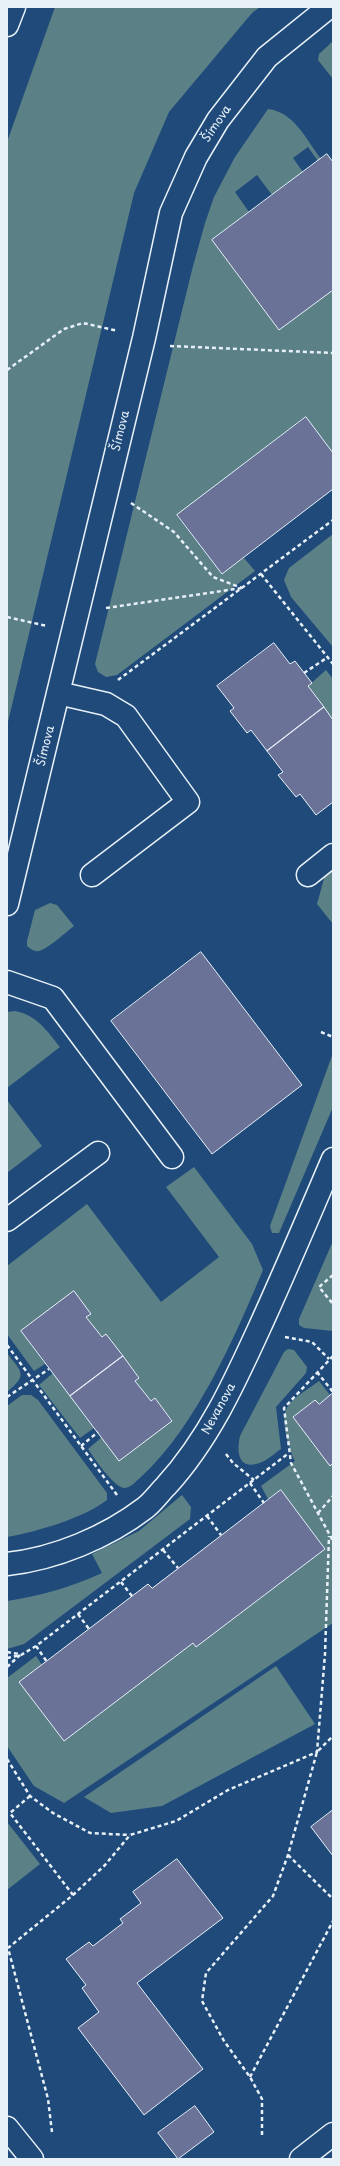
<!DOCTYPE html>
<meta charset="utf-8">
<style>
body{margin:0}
#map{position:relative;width:340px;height:2166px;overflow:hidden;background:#1f4a7a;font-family:"Playpen Sans",sans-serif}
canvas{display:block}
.frame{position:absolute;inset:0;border:8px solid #e8f1f8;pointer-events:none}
</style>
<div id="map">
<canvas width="340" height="2166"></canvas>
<div class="frame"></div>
</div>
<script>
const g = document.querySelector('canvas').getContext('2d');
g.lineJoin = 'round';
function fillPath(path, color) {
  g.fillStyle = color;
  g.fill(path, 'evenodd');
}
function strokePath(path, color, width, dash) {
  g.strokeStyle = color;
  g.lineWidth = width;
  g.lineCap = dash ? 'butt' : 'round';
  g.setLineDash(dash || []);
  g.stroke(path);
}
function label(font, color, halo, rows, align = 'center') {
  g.font = font + ' "Playpen Sans",sans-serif';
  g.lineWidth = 4;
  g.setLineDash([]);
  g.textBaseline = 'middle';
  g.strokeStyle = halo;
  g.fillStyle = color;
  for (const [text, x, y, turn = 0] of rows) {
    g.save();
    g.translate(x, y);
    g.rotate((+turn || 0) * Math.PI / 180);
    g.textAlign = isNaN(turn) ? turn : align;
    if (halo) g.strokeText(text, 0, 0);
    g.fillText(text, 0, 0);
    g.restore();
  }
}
fillPath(new Path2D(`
 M55,7H260L252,13L169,112L134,193L7,726V142Z
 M333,41V79L318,60L319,54Z
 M268,109C294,112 306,139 321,159L318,161L308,147L293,158L303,172L272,195L257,175L235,192L249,212L212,240L277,327L333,290V453L305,417L177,516L222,574L244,558L255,571L117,675L106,677L98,672L95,664L192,270L205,223L214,197L235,157Z
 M333,534V647L291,597L284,580L289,568Z
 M326,670L333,679V720L308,686Z
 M333,866V924L317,904L325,875Z
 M50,903L57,905L74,926C66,932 48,949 39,951C34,952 31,949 27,946V941L35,910Z
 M15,1011C37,1015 47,1031 60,1047L7,1088V1012Z
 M333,1053V1107L279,1233H272L270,1226Z
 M7,1100L42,1146L7,1173Z
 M194,1167L252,1244L263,1270C235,1337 196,1426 142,1476C138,1479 131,1488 125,1488C114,1488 94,1458 88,1449L102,1437L172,1420L155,1398L151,1401L135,1381L139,1378L106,1334L102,1337L86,1317L90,1314L74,1292L21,1331L45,1364L34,1371L7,1334V1266L87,1204L161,1302L219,1257L166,1187Z
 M333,1241V1331L304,1328L299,1325V1319Z
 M288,1349L294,1350L307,1367L306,1373L276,1407L281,1449C275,1453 269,1459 262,1462C239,1472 236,1453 240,1436L284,1352Z
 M7,1353C21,1372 29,1374 7,1392Z
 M53,1373L94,1428L80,1438L39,1385Z
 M319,1381L330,1395L319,1404L315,1400L293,1417L330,1465L333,1463V1623L64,1803L34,1786L7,1746V1678L36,1656L42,1665L19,1682L64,1741L193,1643L196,1647L325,1549L281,1490L268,1499L261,1486L295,1461C289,1450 281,1422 286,1410C291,1398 309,1389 319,1381Z
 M22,1395H31L38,1400L107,1493V1500C84,1518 36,1532 7,1537V1406Z
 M182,1495L191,1507L190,1519L24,1644L7,1649V1601C39,1596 72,1587 102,1573L92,1554L139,1531Z
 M276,1666L315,1724L162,1806L111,1813L84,1797Z
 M7,1822L40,1864L7,1890Z`), '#5b8187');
const building = new Path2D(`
 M327,154L333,162V290L279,330L212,240Z
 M306,417L333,453V489L222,574L177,515Z
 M274,643L290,664L295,661L312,683L308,686L324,707L267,751L251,730L247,733L230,711L234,708L217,686Z
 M324,707L333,720V802L316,815L300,794L296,797L278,775L283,772L267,751Z
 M201,952L302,1085L212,1154L111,1021Z
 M74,1291L91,1314L86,1317L102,1337L106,1334L123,1356L70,1396L21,1331Z
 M123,1356L139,1378L135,1381L151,1401L155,1398L172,1421L119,1461L70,1396Z
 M333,1393V1463L330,1466L293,1417L315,1400L319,1404Z
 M281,1490L325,1549L196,1647L193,1643L64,1741L19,1682L148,1584L152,1588Z
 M333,1810V1856L311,1827Z
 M177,1859L223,1918L137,1983L203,2069L144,2115L78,2028L99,2012L82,1988L86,1985L66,1959L89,1942L93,1946L123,1923L120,1919L141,1903L133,1892Z
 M195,2106L214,2132L178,2159L158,2133Z`);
fillPath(building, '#6a7298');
strokePath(building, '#e8f1f8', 1);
const minor = new Path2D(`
 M58,693L106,704L126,716L188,802L92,875
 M308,875L333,855
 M7,904L144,338L171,213L196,157L218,120L267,57L329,7
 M7,982L53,998L172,1157
 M7,1220L98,1153
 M7,1564C55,1559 107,1537 145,1508C153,1502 159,1493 166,1486C210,1438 236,1379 263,1320C287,1267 310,1213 333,1159
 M7,2128L32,2159
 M301,2159L333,2134`);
const major = new Path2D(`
 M7,25L14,7`);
strokePath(minor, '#e8f1f8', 25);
strokePath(major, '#e8f1f8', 25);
strokePath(new Path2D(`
 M170,346L333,353
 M7,370L64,329L83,323L118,331
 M131,503L174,532L213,577L242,588
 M261,574L333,664
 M106,608L242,588
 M7,617L47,626
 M304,673L328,657
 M118,680L333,520
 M321,1032L333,1037
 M333,1275L319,1287L333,1304
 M285,1337L312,1342L329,1359
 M7,1345L117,1495
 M333,1356L284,1408L291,1463L333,1541
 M317,1372L333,1392
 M7,1397L49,1369
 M81,1446L98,1432
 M226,1454L233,1463L254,1480
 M250,1483L264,1503
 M318,1513L333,1496
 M207,1516L221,1535
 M163,1550L178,1568
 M121,1582L132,1596
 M78,1614L89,1629
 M36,1646L47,1662
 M7,1652L19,1654
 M7,1658L21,1655L36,1646L289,1453
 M7,1667L20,1655
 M7,1759L30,1796L53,1813L90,1833L130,1835
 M30,1796L10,1813L73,1895
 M288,1855L333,1899
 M250,2077L333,1921
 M52,2132L48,2099L8,1948L73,1895L105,1865L130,1835L176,1821L228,1790L317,1752L325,1654L329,1536
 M262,2135V2099L250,2077L224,2041L202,2001L206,1973L273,1896L288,1855L317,1752L333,1736`), '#e8f1f8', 2.5, [4, 3]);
strokePath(minor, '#1f4a7a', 22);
strokePath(major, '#1f4a7a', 22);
label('12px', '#e8f1f8', '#1f4a7a', [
 ["Šímova",217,124,-56],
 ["Šímova",121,431,-76],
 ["Šímova",46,746,-76],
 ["Nevanova",219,1409,-61]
]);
</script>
